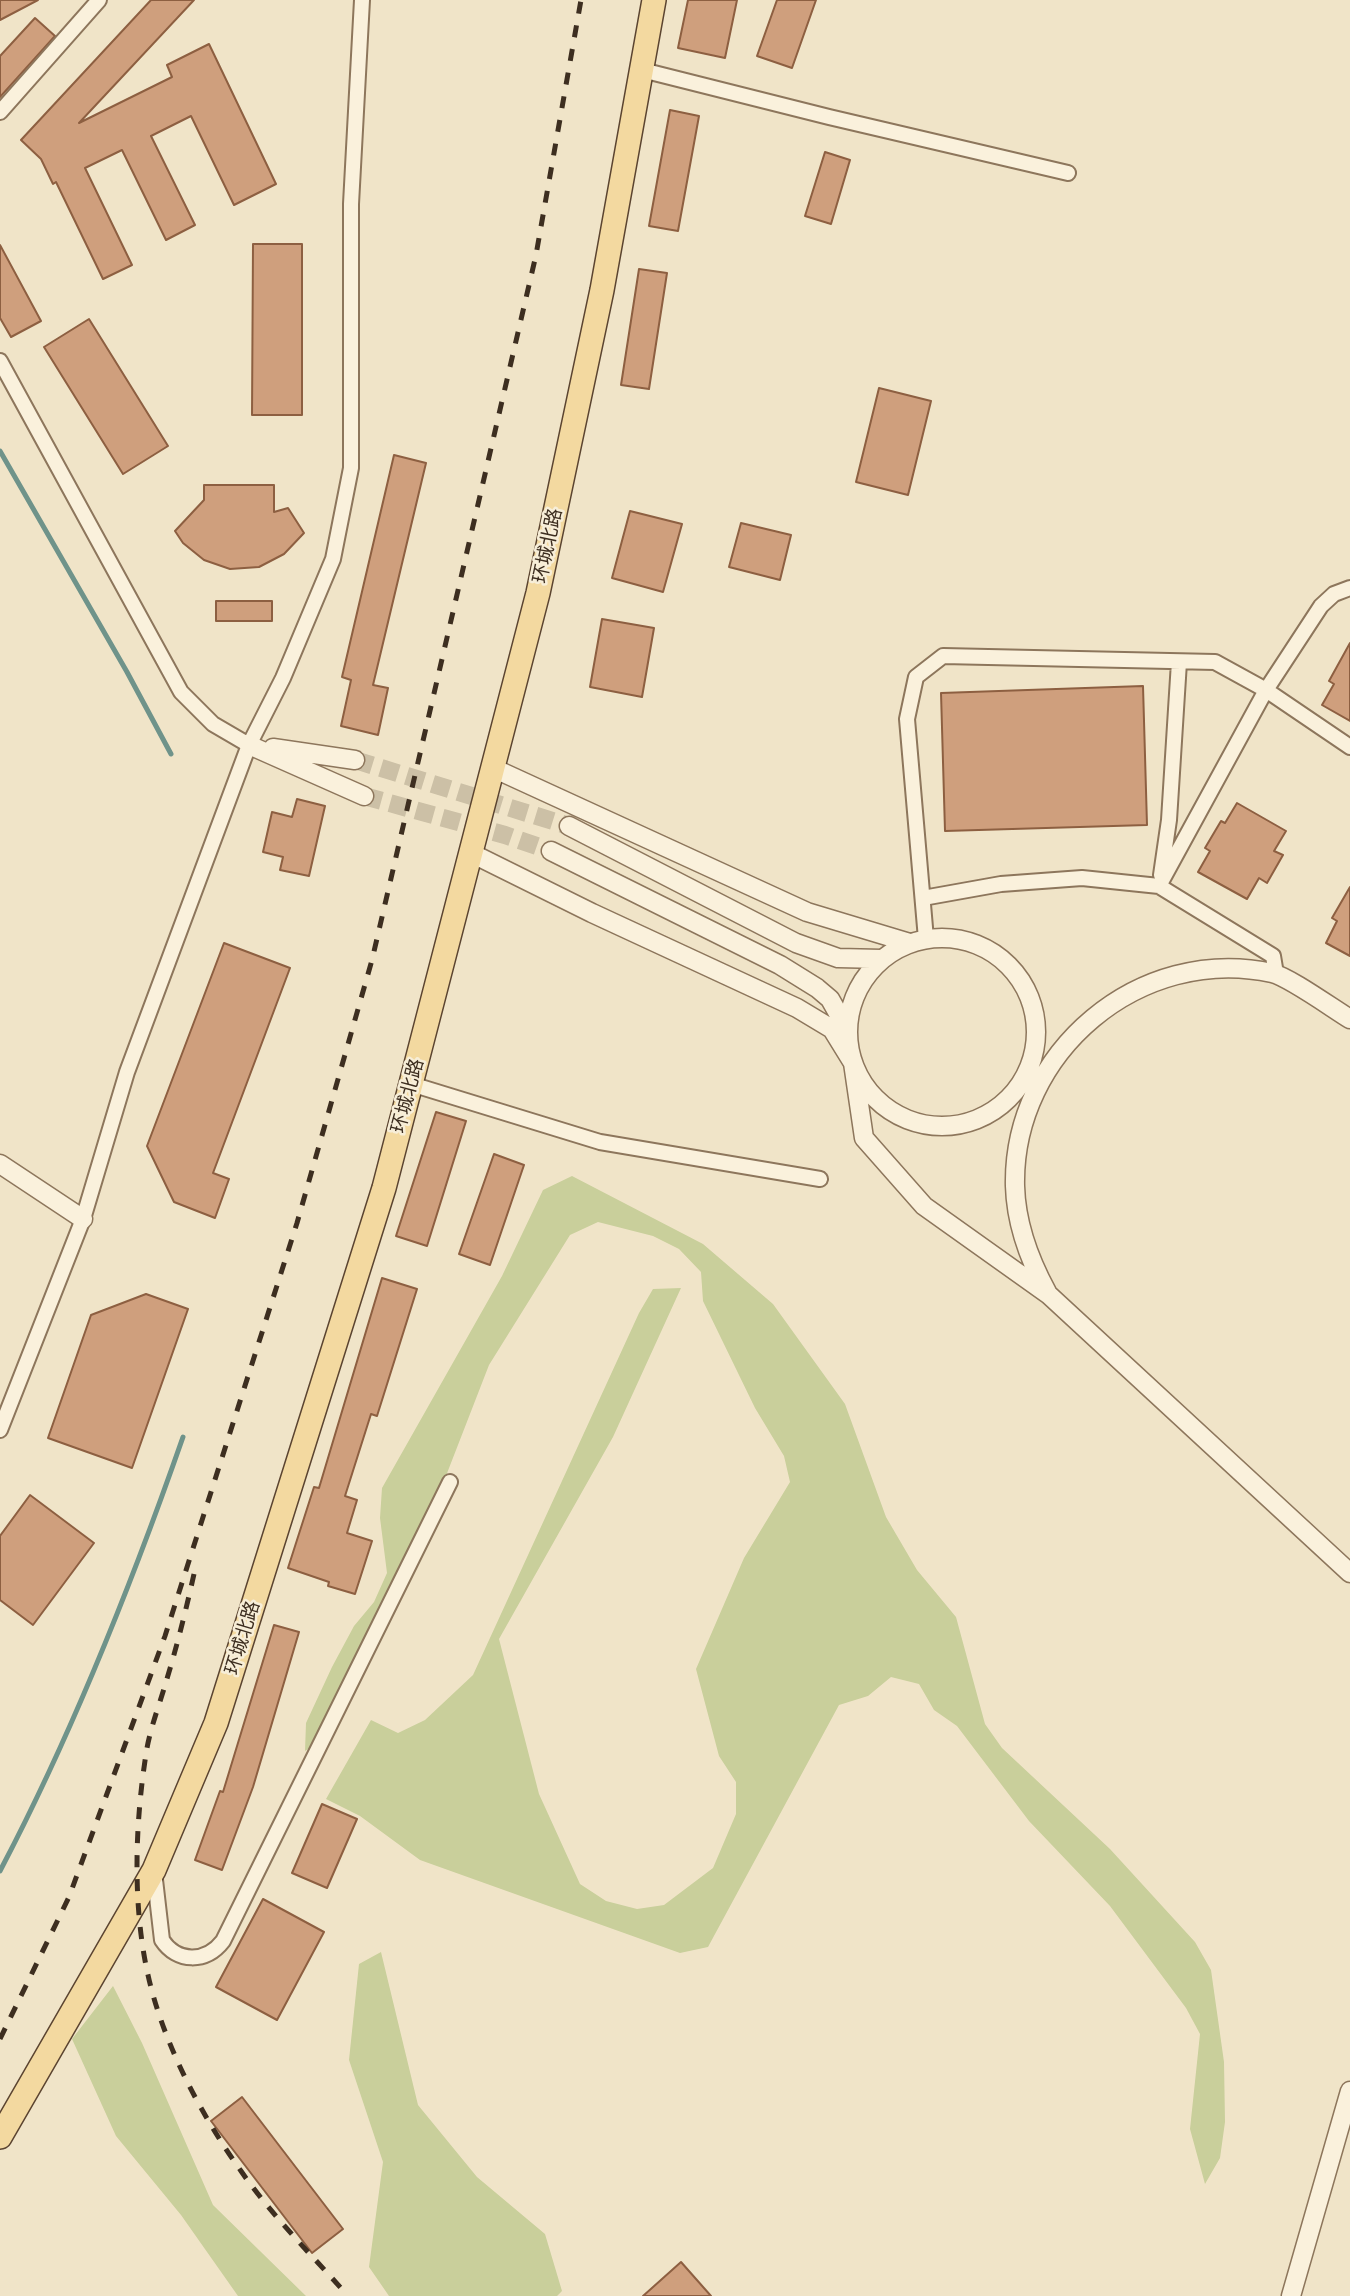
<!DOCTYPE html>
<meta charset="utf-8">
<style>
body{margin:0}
canvas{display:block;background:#f0e4c8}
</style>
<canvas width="1350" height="2296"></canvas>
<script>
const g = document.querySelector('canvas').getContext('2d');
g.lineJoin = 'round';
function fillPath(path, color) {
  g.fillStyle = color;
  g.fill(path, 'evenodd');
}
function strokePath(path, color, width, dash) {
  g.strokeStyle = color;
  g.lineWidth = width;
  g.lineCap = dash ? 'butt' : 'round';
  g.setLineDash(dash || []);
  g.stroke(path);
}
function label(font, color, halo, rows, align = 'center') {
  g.font = font + ' "Roboto Serif","Noto Sans SC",serif';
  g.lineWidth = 5;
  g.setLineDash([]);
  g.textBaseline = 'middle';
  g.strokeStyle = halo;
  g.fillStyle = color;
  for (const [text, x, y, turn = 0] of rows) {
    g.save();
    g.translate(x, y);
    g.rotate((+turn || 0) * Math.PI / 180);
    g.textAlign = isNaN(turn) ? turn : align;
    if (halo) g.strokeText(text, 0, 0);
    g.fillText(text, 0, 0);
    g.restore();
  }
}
fillPath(new Path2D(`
 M572,1176L703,1244L773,1304L845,1404L886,1517L917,1570L956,1617L985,1724L1002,1748L1110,1849L1195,1942L1211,1970L1224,2062L1225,2122L1220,2158L1205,2184L1190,2129L1200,2034L1186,2008L1110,1906L1029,1821L957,1726L934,1710L919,1684L891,1677L868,1696L839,1705L708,1947L680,1953L420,1860L360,1816L326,1799L371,1720L398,1733L425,1720L473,1675L639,1313L653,1289L681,1288L613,1437L499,1639L539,1794L580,1884L606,1901L637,1909L664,1905L713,1868L736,1814V1782L719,1756L696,1669L744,1558L790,1482L784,1456L755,1408L703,1301L701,1272L679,1249L653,1236L598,1222L570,1235L489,1365L444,1481L316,1744L305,1751L306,1723L332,1667L354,1626L374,1602L387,1573L380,1518L382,1488L502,1276L543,1190Z
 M381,1952L418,2105L477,2177L545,2234L562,2291L557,2296H389L369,2267L383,2162L349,2060L359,1964Z
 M113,1986L142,2043L213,2205L306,2296H238L181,2215L116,2136L72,2039Z`), '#c9cf9b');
strokePath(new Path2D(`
 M0,451L127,672L171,754
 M0,1871C73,1732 131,1586 183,1437`), '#6f938a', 5);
const building = new Path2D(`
 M0,0H38L0,20Z
 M151,0H194L79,123L172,77L167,65L209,44L276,184L234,205L191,116L151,136L195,225L166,240L122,150L85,168L132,265L103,279L56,182L53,184L41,159L21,140Z
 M688,0H737L725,58L678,48Z
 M777,0H816L792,68L757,56Z
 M35,18L55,36L0,97V56Z
 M670,110L699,116L678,231L649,226Z
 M825,152L850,160L831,224L805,216Z
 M253,244H302V415H252Z
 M0,245L41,321L11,337L0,318Z
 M639,269L667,273L649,389L621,385Z
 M89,319L168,446L123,474L44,347Z
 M879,388L931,401L908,495L856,482Z
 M394,455L426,463L373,685L388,688L378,735L341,726L351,680L342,677Z
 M204,485H274V512L288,508L304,533L284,554L259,567L230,569L204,560L183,543L175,531L204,500Z
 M630,511L682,524L663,592L612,578Z
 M741,523L791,535L780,580L729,567Z
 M216,601H272V621H216Z
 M602,619L654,628L642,697L590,687Z
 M1350,643V721L1322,705L1334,684L1329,681Z
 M1143,686L1147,825L945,831L941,693Z
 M297,799L325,806L309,876L280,870L283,857L263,852L272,812L292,817Z
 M1237,803L1286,831L1274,851L1283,855L1267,883L1259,878L1247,899L1198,872L1210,851L1205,848L1221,821L1225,823Z
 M1350,887V956L1326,943L1337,921L1332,918Z
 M224,943L290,968L213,1173L229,1179L215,1218L174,1202L147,1146Z
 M436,1112L466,1121L427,1246L396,1236Z
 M494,1154L524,1165L490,1265L459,1254Z
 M382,1278L417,1289L377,1416L371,1414L345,1496L357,1500L347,1533L372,1541L355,1594L328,1586L329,1582L288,1568L314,1487L319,1488Z
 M146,1294L188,1309L132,1468L48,1438L91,1315Z
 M30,1495L94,1543L33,1625L0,1600V1536Z
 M274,1625L299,1632L253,1787L222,1870L195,1860L220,1791L223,1792Z
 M322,1804L357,1819L327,1888L292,1873Z
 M263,1899L324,1932L277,2020L216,1987Z
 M242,2097L343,2229L312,2253L211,2121Z
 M681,2262L711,2296H643Z`);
fillPath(building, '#cf9f7d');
strokePath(building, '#8d5f41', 2);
strokePath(new Path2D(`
 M355,760L569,826
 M364,796L505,835L551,851`), '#ccc0a6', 18, [18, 9]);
const minor = new Path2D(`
 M642,70L829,117L1068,173
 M0,112L99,0
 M0,361L181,692L213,724L249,745
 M1161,875L1169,820L1179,662
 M1159,886L1266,690L1321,606L1334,594L1350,588
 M923,898L1001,884L1082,878L1159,886L1273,956L1276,974
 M926,939L907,719L916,677L943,656L1215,662L1266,690L1350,747
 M411,1084L600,1142L820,1179
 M0,1430L83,1219L127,1072L249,745L283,678L333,559L351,468V204L362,0
 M154,1871L162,1940C177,1963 206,1963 223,1941L450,1482`);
const tertiary = new Path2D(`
 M249,745L364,796
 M273,748L355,760
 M493,768L807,912L910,943
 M569,826L796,943L838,958L882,959
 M551,851L780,965L817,988L830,999L848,1031
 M471,853L592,913L797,1008L832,1029L853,1063L864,1138L924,1206L1049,1295L1350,1573
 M848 1032a94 94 0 1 1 188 0a94 94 0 1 1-188 0Z
 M0,1164L83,1219
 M1047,1292C1029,1259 1016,1224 1015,1186C1012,1052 1140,944 1272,973C1289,977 1332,1008 1350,1019
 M1291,2296L1350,2091`);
const primary = new Path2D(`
 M0,2137L154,1870L216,1723L384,1188L538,593L602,290L654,0`);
strokePath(minor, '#8d765c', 18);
strokePath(tertiary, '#8d765c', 21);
strokePath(primary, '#5b4430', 26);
strokePath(minor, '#faf1dc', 14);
strokePath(tertiary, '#faf1dc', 18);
strokePath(primary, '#f3d9a0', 23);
strokePath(new Path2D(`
 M194,1574C186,1610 177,1646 166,1682C160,1703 151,1726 147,1748C135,1820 132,1904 148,1975C163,2043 201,2115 241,2171C272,2216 312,2255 348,2296
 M0,2039L69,1897L165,1636L297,1223L372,960L536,255L581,0`), '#3d2e20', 5, [12, 12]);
label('19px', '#3d2e20', '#f7eed8', [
 ["环城北路",548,546,-78],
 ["环城北路",408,1096,-75],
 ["环城北路",243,1638,-73]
]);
</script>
